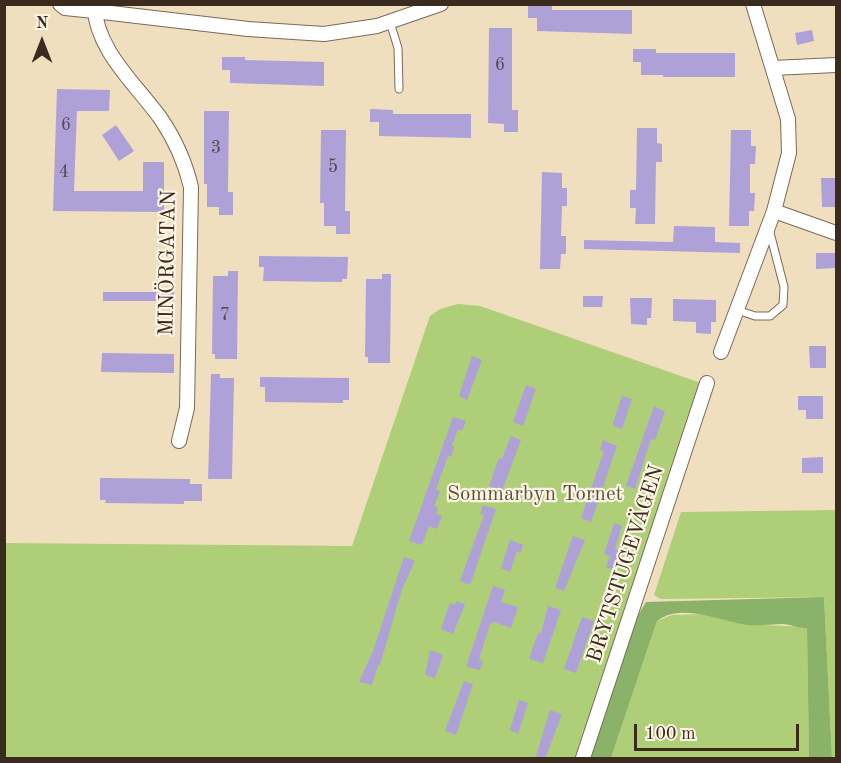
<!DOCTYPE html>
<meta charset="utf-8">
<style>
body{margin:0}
#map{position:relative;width:841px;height:763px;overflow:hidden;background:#f0dfbf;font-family:"Old Standard TT",serif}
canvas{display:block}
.frame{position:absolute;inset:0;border:6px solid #3b2a1e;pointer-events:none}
.north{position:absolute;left:12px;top:12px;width:60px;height:60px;-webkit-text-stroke:4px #fcf5e5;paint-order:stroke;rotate:0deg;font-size:16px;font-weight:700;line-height:24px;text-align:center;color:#3b2a1e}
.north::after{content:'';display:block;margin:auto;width:21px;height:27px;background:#3b2a1e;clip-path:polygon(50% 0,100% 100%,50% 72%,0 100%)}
.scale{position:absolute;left:634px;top:724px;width:165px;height:27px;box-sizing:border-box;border:3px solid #3b2a1e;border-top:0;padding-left:8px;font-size:18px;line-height:21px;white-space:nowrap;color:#3b2a1e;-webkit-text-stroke:4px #fcf5e5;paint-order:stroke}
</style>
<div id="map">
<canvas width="841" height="763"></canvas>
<div class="frame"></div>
<div class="north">N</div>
<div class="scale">100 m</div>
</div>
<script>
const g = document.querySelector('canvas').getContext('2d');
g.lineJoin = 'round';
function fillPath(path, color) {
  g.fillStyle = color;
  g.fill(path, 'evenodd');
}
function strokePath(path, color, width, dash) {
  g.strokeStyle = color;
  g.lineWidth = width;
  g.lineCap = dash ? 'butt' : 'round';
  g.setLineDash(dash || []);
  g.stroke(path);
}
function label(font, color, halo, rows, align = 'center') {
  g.font = font + ' "Old Standard TT",serif';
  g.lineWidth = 4.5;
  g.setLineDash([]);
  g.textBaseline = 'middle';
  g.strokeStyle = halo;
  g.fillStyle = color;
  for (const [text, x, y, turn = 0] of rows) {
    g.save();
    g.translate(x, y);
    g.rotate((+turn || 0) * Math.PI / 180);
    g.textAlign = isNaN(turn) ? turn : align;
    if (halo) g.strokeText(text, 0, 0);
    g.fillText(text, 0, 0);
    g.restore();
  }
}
fillPath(new Path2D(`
 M458,304L480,306L704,384L575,758H5V543L352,546L430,316L440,309Z
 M836,510V758H832L824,597L661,599L654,595L681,512Z
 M709,614L745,624L807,627L809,758H611L657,621L672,615Z`), '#aecf77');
fillPath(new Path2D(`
 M824,597L832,758H809L807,628C798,628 792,625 784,624C772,624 759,626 747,625C721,621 681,602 657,621L611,758H589L637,617L646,602Z`), '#8ab268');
fillPath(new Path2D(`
 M528,5H552V10H632V34L537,31V18H528Z
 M489,28H512V110H518V132H504V124L488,123Z
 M812,30L814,41L797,45L795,33Z
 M633,49H656V53H735V77H663V75H641V62H633Z
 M222,57H245V60L324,62V86L230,83V70H222Z
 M57,89L110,90L109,111H77L74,191H143V162H164V212L53,211Z
 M370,109L393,110V114H471V138L379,136V122H370Z
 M204,111H229L228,192H233V215H219V207H207V184H204Z
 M116,125L134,151L119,161L102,135Z
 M637,128H657V143L662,144V162H656L655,224H635L636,208H630V190H636Z
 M321,130H346L345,211H350V234H336V226H324V203H320Z
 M731,130H751V146H756L755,164H750V193H755L754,211H749V226H729Z
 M542,172L562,173V188H567V206H562L561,236H566V254H561L560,269H540Z
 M821,178H837V207H822Z
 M674,226L715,227V242L740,243V253L584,249V240L673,242Z
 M816,253H837V268L816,269Z
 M259,256L348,257L347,279H342V282L263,281L264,267H259Z
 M228,271H238L237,359H215V354H212L213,276H228Z
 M382,274H391L390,363H368V357H365L366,279H382Z
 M103,292H174V301H103Z
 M583,296H603L602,307H583Z
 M630,298H652L651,318H647V325L631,324Z
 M673,299L716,300V322H711V334L696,333V322L673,321Z
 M809,346H826V368H810Z
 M102,353L174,354V373L101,372Z
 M472,356L482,360L467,400L459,396Z
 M211,374H220V378H234L232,479H208Z
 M260,377L349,378V400H343V403L265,402V387H260Z
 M526,385L536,389L523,426L513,422Z
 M622,396L632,399L622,429L614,426L613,423Z
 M798,396H823V419H806V410H798Z
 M654,406L665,412L655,440L651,439L635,489L626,486Z
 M453,417L466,421L462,431L458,429L452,446L454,447L451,457L448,456L436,489L440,491L434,506L438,507L436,514L442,516L437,529L429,526L422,545L409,541Z
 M511,436L521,440L502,491L489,486L499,458L502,459Z
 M603,440L617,446L591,522L581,518L604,451L600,450Z
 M823,457V473H802V458Z
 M100,478L190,479V484H202V501H184V504L105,503L106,500H100Z
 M483,505L496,509L470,585L460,581L484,515L480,514Z
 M614,523L622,526L615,549L622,551L615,571L606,567L610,556L604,554Z
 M573,536L585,540L564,591L555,588Z
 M510,540L523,545L521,553L517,551L510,572L501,568Z
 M404,557L415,561L402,589L380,665H378L372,685L359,682L373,651Z
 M493,586L505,590L501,602L518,607L511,628L494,622L490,624L479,659L483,662L480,670L467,667V664Z
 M456,601L465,604L453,634L441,629L450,603L455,605Z
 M548,606L561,610L543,663L529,659L538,633H541Z
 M582,617L594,621L576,673L564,669Z
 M430,650L443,655L435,678L425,675Z
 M464,681L473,684L456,735L445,731Z
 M519,700L528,703L518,734L510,730Z
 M550,710L562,714L545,759H535Z`), '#ada1d8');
const service = new Path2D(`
 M390,22L398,48L399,89
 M737,310L755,316H770L783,305L784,287L769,229`);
const minor = new Path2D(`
 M60,4L65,8L94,11L248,29L324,34L377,26L441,4
 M94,4C96,51 136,84 161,119C176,141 185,162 191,187L187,408L179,441
 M773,68L836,65
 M774,211L836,233
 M721,352L774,211L789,153L788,119L753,4
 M583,758L707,383`);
strokePath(service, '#7a6956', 9);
strokePath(minor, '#7a6956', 16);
strokePath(service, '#fff', 7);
strokePath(minor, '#fff', 14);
label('18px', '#58484c', null, [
 ["6",500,65],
 ["6",66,125],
 ["3",216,148],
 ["5",333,167],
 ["4",64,172],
 ["7",225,315]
]);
label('21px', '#3b2a1e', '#fcf5e5', [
 ["MINÖRGATAN",168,263,-89],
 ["BRYTSTUGEVÄGEN",626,564,-72]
]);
label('21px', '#585334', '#fcf5e5', [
 ["Sommarbyn Tornet",535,494]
]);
</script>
